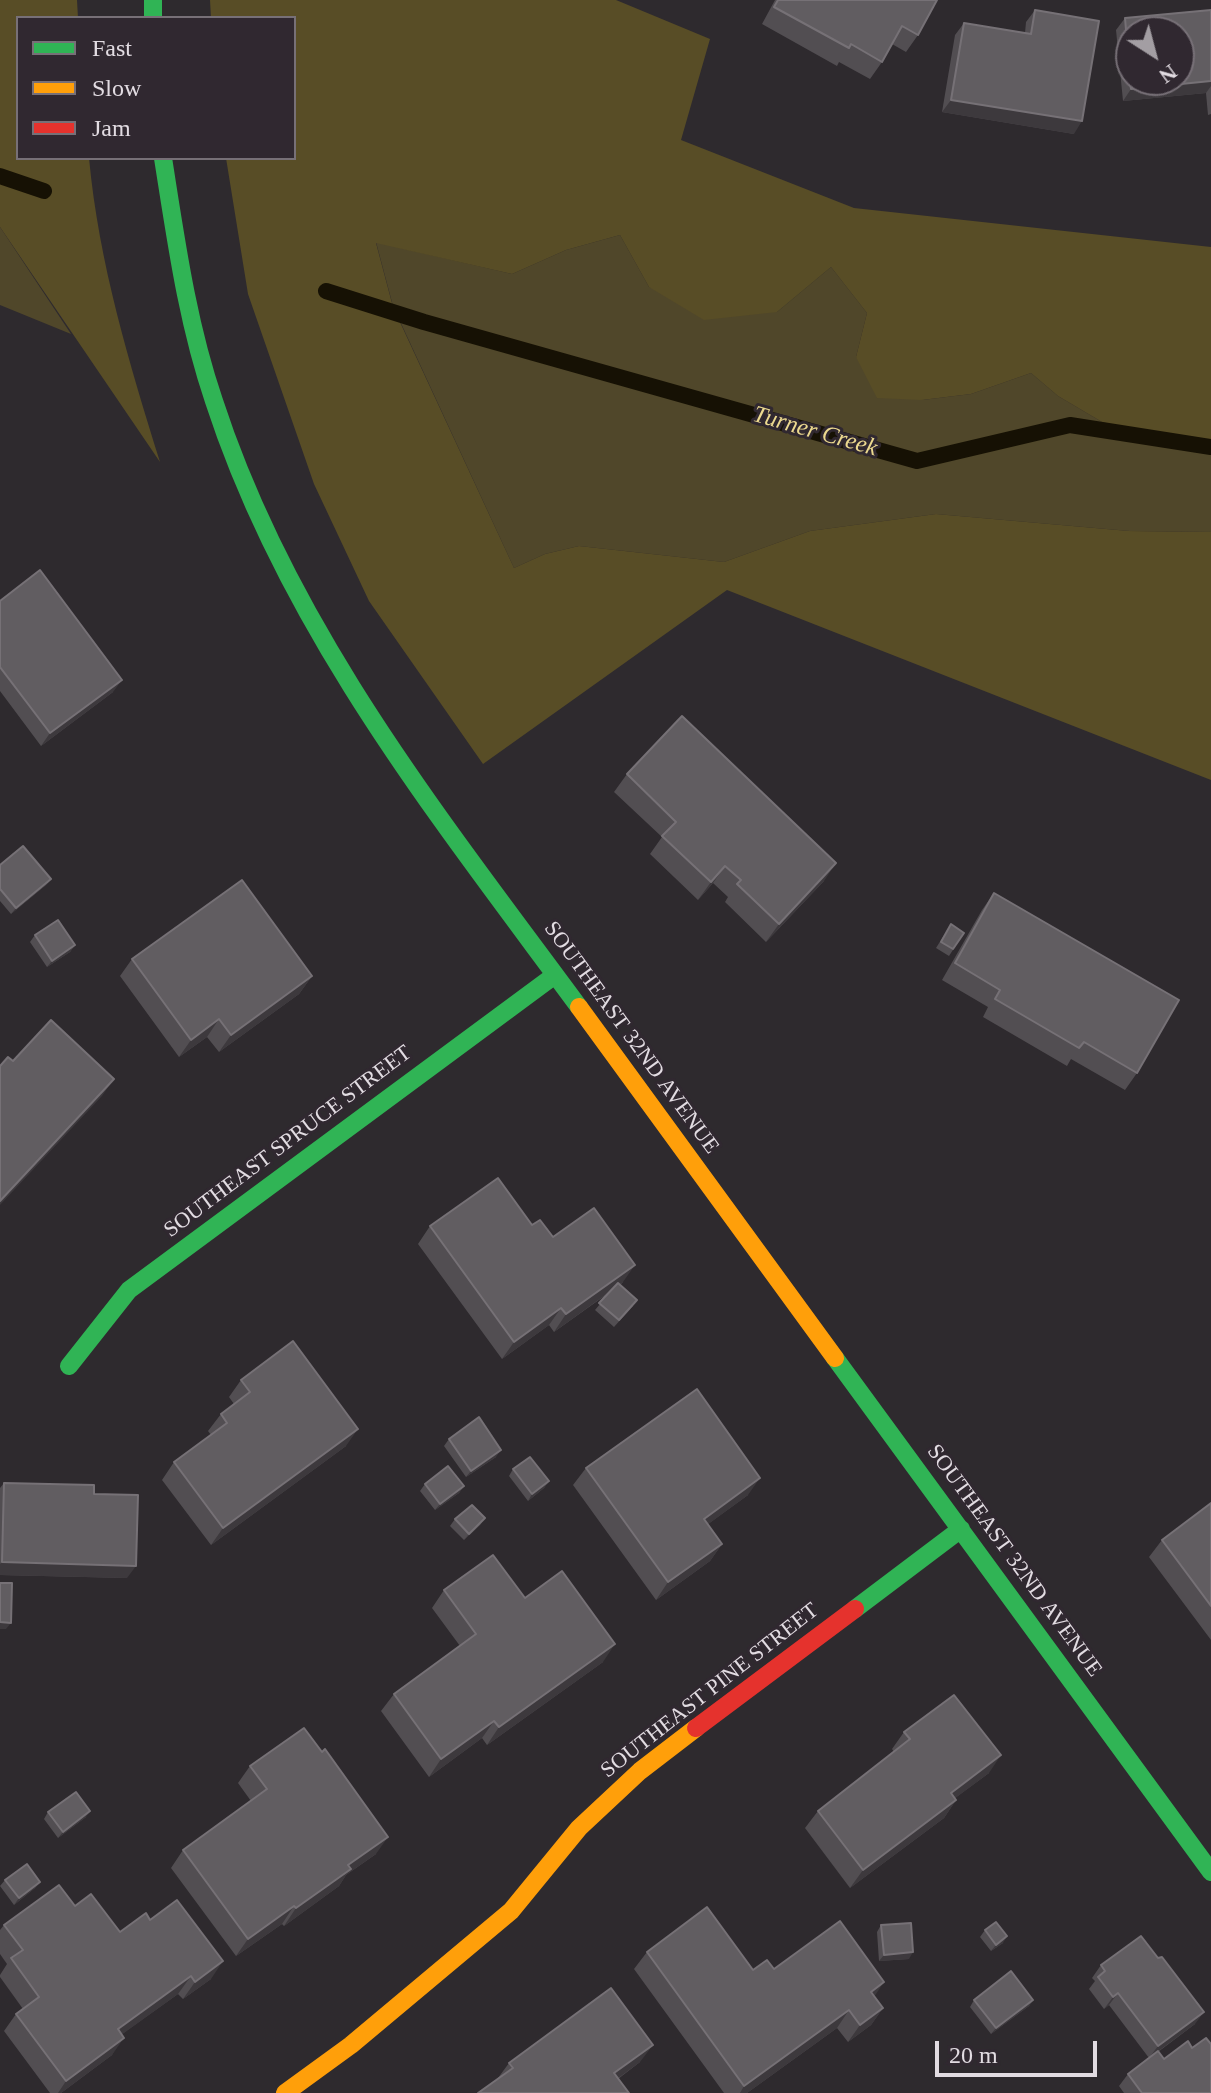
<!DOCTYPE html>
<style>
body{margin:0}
#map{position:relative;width:1211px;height:2093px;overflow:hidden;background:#2e2a2e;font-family:"Times New Roman",serif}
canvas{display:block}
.legend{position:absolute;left:16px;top:16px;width:280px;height:144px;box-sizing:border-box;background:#302830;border:2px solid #777077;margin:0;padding:10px 14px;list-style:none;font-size:24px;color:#e2dce2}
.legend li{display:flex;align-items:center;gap:16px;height:40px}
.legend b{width:40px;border:2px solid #777077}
.north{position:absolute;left:1115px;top:16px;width:80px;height:80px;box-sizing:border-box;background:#302830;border:2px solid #777077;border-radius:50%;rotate:144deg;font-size:22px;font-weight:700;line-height:32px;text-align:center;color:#e2dce2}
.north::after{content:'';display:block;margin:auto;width:28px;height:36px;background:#a39ea3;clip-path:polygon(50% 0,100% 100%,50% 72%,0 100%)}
.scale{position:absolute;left:935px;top:2041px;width:162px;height:36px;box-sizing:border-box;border:4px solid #e2dce2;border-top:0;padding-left:10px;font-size:24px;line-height:28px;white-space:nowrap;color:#e2dce2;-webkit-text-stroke:6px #302830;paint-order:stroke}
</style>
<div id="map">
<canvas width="1211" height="2093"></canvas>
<ul class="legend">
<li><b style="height:10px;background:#30b455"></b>Fast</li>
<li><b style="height:10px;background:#ff9f0a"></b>Slow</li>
<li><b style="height:10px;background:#e5322d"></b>Jam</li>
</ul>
<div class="north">N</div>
<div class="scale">20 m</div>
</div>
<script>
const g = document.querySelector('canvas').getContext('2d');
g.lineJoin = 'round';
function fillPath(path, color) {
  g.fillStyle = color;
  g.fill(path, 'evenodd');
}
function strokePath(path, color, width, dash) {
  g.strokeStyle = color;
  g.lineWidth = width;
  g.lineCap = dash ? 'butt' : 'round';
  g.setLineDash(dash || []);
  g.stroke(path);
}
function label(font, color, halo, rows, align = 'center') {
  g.font = font + ' "Times New Roman",serif';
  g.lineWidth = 6;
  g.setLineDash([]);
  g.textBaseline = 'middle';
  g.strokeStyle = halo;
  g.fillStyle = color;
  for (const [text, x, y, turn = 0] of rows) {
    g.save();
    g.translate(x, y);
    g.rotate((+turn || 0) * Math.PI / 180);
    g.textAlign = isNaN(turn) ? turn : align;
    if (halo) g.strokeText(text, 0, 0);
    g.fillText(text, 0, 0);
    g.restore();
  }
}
fillPath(new Path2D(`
 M0,227L71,334L0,305Z
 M620,235L649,287L777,312L831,267L867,313L856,357L922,400L971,394L1031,373L1058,396L1102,422L1211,452V532L1129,531L936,514L810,531L724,562L579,546L545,554L514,568L393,306L376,242L512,274L566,250Z`), '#50472a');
fillPath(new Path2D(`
 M0,0H77L78,18H18V158H89C99,264 129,362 160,462L0,227Z
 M210,0H616L710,39L681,140L854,208L1211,247V452L1102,422L1058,396L1031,373L971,394L922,400L877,398L856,357L867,313L831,267L777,312L704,320L649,287L620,235L566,250L512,274L376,243L393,307L514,568L545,554L579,546L724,562L810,531L936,514L1129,531L1211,532V780L727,590L483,764L369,601L314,484L248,294L226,158H294V18H211Z`), '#584d26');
strokePath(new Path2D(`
 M0,176L44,191
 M326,291L424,322L917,461L1070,425L1211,447`), '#161104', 16);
strokePath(new Path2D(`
 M153,0V18
 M163,158C176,240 187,322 214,401C288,629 439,817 579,1007
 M835,1358L1211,1872
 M69,1366L129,1290L555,975
 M855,1609L961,1529`), '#30b455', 18);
strokePath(new Path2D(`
 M579,1007L835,1358
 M285,2093L351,2045L511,1911L579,1828L640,1771L696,1728`), '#ff9f0a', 18);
strokePath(new Path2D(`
 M696,1728L855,1609`), '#e5322d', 18);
fillPath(new Path2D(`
 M775,0H937L918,35L906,52L892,44L882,62L870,79L839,62L837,66L762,24Z
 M1035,10L1074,134L942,112L955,35L964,23L1025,33L1026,22Z
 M1211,10V114L1208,115L1206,93L1123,101L1116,30L1125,18Z
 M0,601L113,692L41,746L0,691Z
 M627,774L824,881L766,942L725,902L728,897L713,883L698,900L650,854L662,837L614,792Z
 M0,865L51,879L46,885L11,914L0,901Z
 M994,893L1137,1073L1125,1090L1071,1059L1067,1066L983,1017L988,1007L942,980L982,910Z
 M951,924L964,933L949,956L936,948Z
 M35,935L75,945L70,952L47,967L30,942Z
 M132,959L312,976L299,994L219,1052L207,1037L179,1057L120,976Z
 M532,1225L623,1282L620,1285L633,1306L614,1327L595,1310L610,1292L554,1332L549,1325L502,1359L418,1244L430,1226Z
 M241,1380L346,1446L211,1545L162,1480L174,1462L211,1435L208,1431L221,1414L234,1404L229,1397Z
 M449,1439L496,1457L466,1477L444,1446Z
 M586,1468L748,1495L708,1524L722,1544L710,1561L656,1600L573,1485Z
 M513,1469L549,1481L544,1488L528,1501L509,1476Z
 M4,1483L94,1494L127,1578L0,1575V1488Z
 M425,1484L464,1486L459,1493L435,1510L420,1491Z
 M1211,1503V1640L1149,1557L1162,1540Z
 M485,1518L480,1525L464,1540L450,1526L455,1519Z
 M444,1590L525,1598L603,1662L487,1745L482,1738L429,1777L381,1711L394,1694L460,1646L432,1608Z
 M904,1732L989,1773L955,1798L956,1800L944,1818L850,1888L805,1828L818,1811L894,1752L892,1749Z
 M250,1766L376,1854L346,1875L339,1886L284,1926L282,1924L236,1956L171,1868L183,1850L251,1801L238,1783Z
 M48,1812L86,1817L58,1838L44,1819Z
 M5,1880L40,1882L35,1888L14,1905L0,1886Z
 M75,1906L120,1932L150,1920L211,1979L183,1999L178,1994L122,2034L112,2055L61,2093H50L4,2031L16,2014L23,2009L0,1977V1975L7,1964L0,1954V1930L4,1925Z
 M881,1925L909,1959L879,1961L877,1932Z
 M985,1930L1003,1943L991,1951L980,1937Z
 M647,1952L753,1970L874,1996L883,2008L871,2025L848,2042L837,2028L747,2093H724L634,1969Z
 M1101,1965L1195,2024L1158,2052L1164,2059L1211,2093H1124L1119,2086L1128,2074L1149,2058L1109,2005L1104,2009L1089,1989L1095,1981L1092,1978Z
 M974,2000H1033L1029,2006L991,2034L970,2007Z
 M640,2062L618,2079L498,2078L509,2063Z`), '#524e52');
fillPath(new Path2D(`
 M1211,81V86L1206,93L1123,101L1131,89Z
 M951,100L1082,121L1074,134L942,112Z
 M122,680L113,692L41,746L50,733Z
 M836,863L824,881L766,942L779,924Z
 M725,866L713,883L698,900L711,882Z
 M51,879L46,885L11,914L16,908Z
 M75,945L70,952L47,967L52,961Z
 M312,976L299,994L219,1052L231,1035Z
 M219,1019L207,1037L179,1057L191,1040Z
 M114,1079L102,1096L0,1205V1201Z
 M635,1265L623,1282L554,1332L566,1314Z
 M561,1308L549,1325L502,1359L514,1342Z
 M358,1429L346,1446L211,1545L223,1528Z
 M501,1450L496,1457L466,1477L471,1471Z
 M760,1478L748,1495L692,1536L704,1519Z
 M549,1481L544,1488L528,1501L532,1494Z
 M464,1486L459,1493L435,1510L440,1504Z
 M485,1518L480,1525L464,1540L469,1534Z
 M722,1544L710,1561L656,1600L668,1582Z
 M2,1562L136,1566L127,1578L0,1575V1564Z
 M0,1622L11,1623L6,1629H0Z
 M615,1644L603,1662L487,1745L499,1727Z
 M494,1721L482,1738L429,1777L441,1759Z
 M1001,1755L989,1773L939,1810L951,1793Z
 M956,1800L944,1818L850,1888L863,1870Z
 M90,1811L86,1817L58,1838L63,1832Z
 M388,1837L376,1854L346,1875L339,1886L284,1926L296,1908L348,1865Z
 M40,1882L35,1888L14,1905L19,1898Z
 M294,1906L282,1924L236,1956L248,1939Z
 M1007,1936L1003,1943L991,1951L996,1945Z
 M913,1952L909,1959L879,1961L884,1955Z
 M223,1961L211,1979L183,1999L195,1982Z
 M191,1976L178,1994L106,2046L118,2029Z
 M884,1982L872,2000L871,1992Z
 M1118,1993L1109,2005L1104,2009L1113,1997Z
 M1033,2000L1029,2006L991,2034L996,2028Z
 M883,2008L871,2025L848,2042L860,2025Z
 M849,2010L837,2028L747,2093H740L744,2086Z
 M1204,2012L1195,2024L1149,2058L1158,2046Z
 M124,2038L112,2055L61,2093H58L66,2081Z
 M653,2045L640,2062L602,2090L614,2073Z`), '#3d393d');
const building = new Path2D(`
 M778,0H937L918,35L902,26L882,62L851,44L849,48L774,7Z
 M1035,10L1099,21L1082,121L951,100L964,23L1031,34Z
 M1211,10V81L1131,89L1125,18ZM1131,32H1179V80H1131Z
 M40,570L122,680L50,733L0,667V601Z
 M682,716L836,863L779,924L737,884L741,880L725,866L711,882L662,836L676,822L627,774Z
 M23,846L51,879L16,908L0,889V865Z
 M242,880L312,976L231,1035L219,1019L191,1040L132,959Z
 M994,893L1179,1000L1137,1073L1084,1042L1079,1048L995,999L1000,990L955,963Z
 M58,920L75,945L52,961L35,935Z
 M951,924L964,933L953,949L941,942Z
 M51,1020L114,1079L0,1201V1066L8,1057L13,1061Z
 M498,1178L532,1225L540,1220L553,1237L594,1208L635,1265L566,1314L561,1308L514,1342L430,1226Z
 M618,1283L637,1300L619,1320L599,1303Z
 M293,1341L358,1429L223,1528L174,1462L227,1423L221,1414L250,1392L241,1380Z
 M697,1389L760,1478L704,1519L722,1544L668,1582L586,1468Z
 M479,1417L501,1450L471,1471L449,1439Z
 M530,1457L549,1481L532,1494L513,1469Z
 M448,1466L464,1486L440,1504L425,1484Z
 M4,1483L94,1485V1494L138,1495L136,1566L2,1562Z
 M1211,1503V1606L1162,1540Z
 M472,1505L485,1518L469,1534L455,1519Z
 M493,1555L525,1598L562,1571L615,1644L499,1727L494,1721L441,1759L394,1694L476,1634L444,1590Z
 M0,1583H12L11,1623L0,1622Z
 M954,1695L1001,1755L951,1793L956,1800L863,1870L818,1811L910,1739L904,1732Z
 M304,1728L322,1752L325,1749L388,1837L348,1865L351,1869L296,1908L294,1906L248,1939L183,1850L267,1789L250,1766Z
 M76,1792L90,1811L63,1832L48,1812Z
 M27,1864L40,1882L19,1898L5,1880Z
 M59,1885L75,1906L91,1894L120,1932L146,1913L150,1920L177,1900L223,1961L195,1982L191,1976L118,2029L124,2038L66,2081L16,2014L39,1997L11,1958L23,1950L4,1925Z
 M707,1907L753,1970L767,1960L774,1969L840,1921L884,1982L871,1992L883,2008L860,2025L849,2010L744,2086L647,1952Z
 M996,1922L1007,1936L996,1945L985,1930Z
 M911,1923L913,1952L884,1955L881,1925Z
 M1141,1936L1158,1958L1162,1957L1204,2012L1158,2046L1118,1993L1113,1997L1098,1977L1105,1971L1101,1965Z
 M1011,1971L1033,2000L996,2028L974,2000Z
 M611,1988L653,2045L614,2073L629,2093H478L513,2068L509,2063Z
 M1206,2038L1211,2044V2093H1142L1128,2074L1158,2051L1164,2059L1188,2041L1192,2048Z`);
fillPath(building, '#615d61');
strokePath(building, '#767176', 2);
label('22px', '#e2dce2', '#302830', [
 ["SOUTHEAST 32ND AVENUE",631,1038,54],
 ["SOUTHEAST SPRUCE STREET",288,1142,-37],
 ["SOUTHEAST 32ND AVENUE",1014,1561,54],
 ["SOUTHEAST PINE STREET",710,1691,-38]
]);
label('italic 24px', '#ecd98f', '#302830', [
 ["Turner Creek",815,432,16]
]);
</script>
